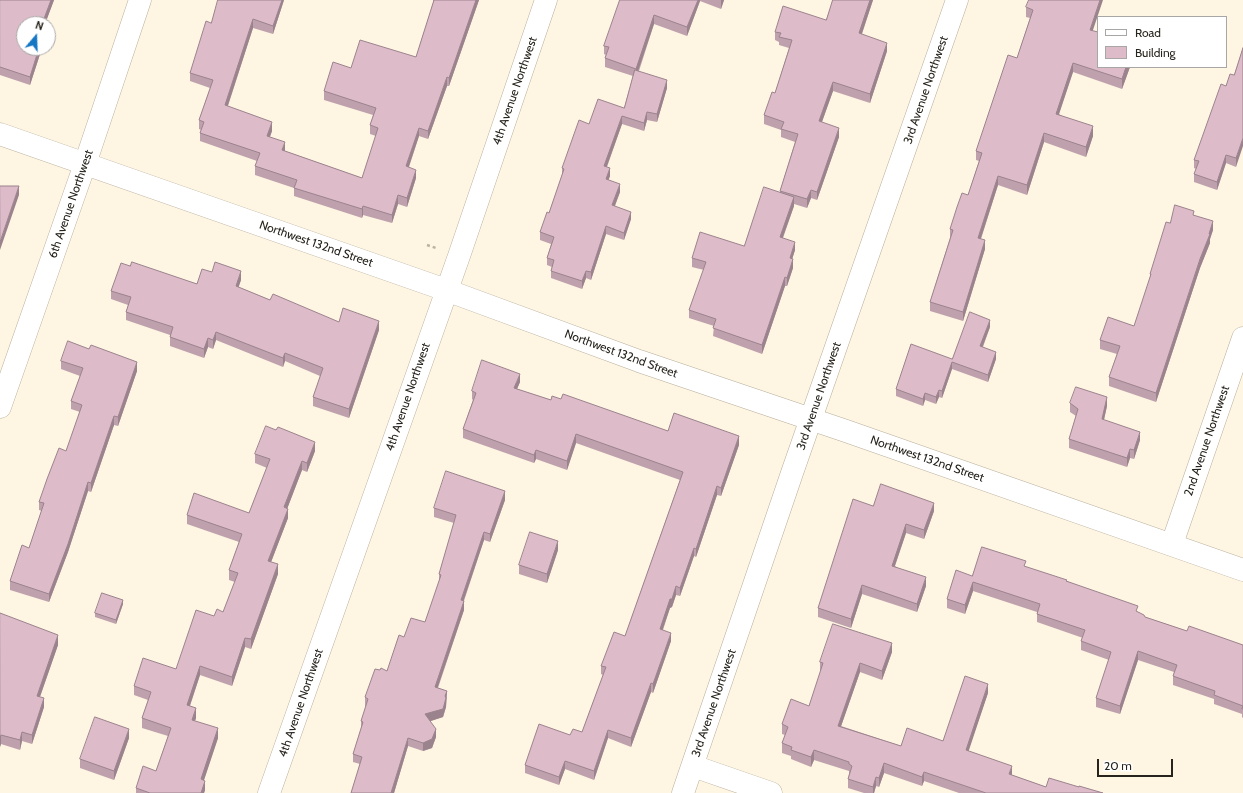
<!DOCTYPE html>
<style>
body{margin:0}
#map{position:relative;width:1243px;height:793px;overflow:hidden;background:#fef5e2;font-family:Cabin,sans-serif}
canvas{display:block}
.legend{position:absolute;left:1097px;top:16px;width:130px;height:52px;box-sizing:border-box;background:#fff;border:1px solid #a9a7a5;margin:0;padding:5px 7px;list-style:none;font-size:12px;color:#27241d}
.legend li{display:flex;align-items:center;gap:8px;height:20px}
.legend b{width:20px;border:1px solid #a9a7a5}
.north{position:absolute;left:16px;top:16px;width:40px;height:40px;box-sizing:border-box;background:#fff;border:1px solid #a9a7a5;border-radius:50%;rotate:19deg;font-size:11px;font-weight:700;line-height:16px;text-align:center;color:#27241d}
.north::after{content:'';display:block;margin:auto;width:14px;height:18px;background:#1577c3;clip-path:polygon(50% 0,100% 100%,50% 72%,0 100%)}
.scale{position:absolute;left:1097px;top:759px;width:76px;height:18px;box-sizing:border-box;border:2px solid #27241d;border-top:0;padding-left:5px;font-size:12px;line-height:14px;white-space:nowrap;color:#27241d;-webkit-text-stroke:3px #fff;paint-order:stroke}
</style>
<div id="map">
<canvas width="1243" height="793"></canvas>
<ul class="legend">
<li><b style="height:5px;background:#fff"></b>Road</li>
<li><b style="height:11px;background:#ddbbc9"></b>Building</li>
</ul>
<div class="north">N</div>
<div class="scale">20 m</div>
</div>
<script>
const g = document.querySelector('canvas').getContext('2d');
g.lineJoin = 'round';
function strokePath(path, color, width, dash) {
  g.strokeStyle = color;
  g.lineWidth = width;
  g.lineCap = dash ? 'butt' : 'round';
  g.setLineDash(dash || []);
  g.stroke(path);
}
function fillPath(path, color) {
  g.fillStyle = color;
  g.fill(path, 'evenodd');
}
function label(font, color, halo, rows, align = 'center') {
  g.font = font + ' Cabin,sans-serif';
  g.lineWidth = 3.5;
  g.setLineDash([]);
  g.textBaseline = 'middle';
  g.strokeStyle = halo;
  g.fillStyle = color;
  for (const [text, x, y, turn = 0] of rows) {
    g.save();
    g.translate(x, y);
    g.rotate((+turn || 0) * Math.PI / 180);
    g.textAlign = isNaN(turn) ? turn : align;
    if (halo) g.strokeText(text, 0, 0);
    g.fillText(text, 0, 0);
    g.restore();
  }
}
const minor = new Path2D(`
 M0,134L446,290L639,361L846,431L1243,570
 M0,407L85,164L140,0
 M1172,544L1243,338
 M693,766L771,793
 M269,793L459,256L546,0`);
const tertiary = new Path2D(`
 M683,793L792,473L957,0`);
strokePath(minor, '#b7af9d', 23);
strokePath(tertiary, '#b7af9d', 23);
strokePath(new Path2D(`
 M427,245L436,248`), '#bab3a4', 2.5, [3, 3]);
strokePath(minor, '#fff', 22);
strokePath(tertiary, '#fff', 22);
fillPath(new Path2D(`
 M0,0H54L45,24H24L42,48L30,85L0,75Z
 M284,0L273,34L253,28L228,106L272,131L270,137L285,151L362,178L376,136L370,134V125L373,115L324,100V91L351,68L416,57L433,3V0H479L449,86H447L428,139L419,136L409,167L416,178L407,207L398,204L392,223L363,215L362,218L294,196V188L255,175V166L257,161L200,141V133L201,130L199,129V120L210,88L190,81V73L211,23Z
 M620,0H724L721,9L700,1L687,36L654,24L639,71L667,88L657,122L647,120L644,131L622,124L607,167L610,176L608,180L620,192L615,206L631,219L624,240L606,234L591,280L586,278L582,289L551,278V271L552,267L547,265V258L551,244L540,240V232L549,213L562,175V168L589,124L624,108L633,76L605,67V58L606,55L604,54V46Z
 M833,0H873L862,34L887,51L870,103L833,91L822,122L839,137L817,200L811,198L807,208L794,204V206L783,238L795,250L792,259L793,268L787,286H785L762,354L713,336L714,326L689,318V310L704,270L692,267V258L744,246L780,192V191L795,142L781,137V130L764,124V115L775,93L789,48L779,45V42L775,40V32L826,20Z
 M1026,7L1093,31L1098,67H1130L1122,89L1073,72L1059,114L1093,136L1086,157L1044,142L1027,195L998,185L981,239L985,249L963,321L930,311V302L950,238V229L968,195L979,161L976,160V151L1017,58L1030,18L1026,17Z
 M1243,48L1236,167L1226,163L1217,190L1194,182V174L1196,169L1194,168V160L1226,86L1234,75Z
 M1194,215L1213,230L1210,239V243L1200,268L1156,402L1109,386V377L1117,354L1100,349V340L1134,326L1150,279V274L1170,223Z
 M130,266L197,284L212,272L241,280L238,287L270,300L339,322L379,330L349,418L313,406V397L320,376L285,361L283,367L216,340L213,349L208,347L204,358L170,346V335L126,320V312L128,305L111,299V291Z
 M990,327L983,347L996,359L988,382L952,369L942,398L939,397L936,404L925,400L923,406L896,396V389L952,359Z
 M61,361L137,371L118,426L114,425L91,492L88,491L68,552L49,602L10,590V581L29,548L42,511L39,510V502L66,451L80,412L71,409V401L80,376L61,369Z
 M520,382L517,389L551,400L561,399L668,431L739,445L721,496L717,495L696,557L694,556L680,596L676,595L672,607L670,608L663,630L671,641L653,693L651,692L631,747L608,738L594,780L565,769L559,785L525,773V765L570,735L582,732L603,675L601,674V666L625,636L680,480L576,443L567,470L536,459L534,463L463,438V429L473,400L472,399V391Z
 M1070,403L1107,406L1104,420L1140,440L1134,459L1130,458L1127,467L1069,448V439L1076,416L1070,412Z
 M315,451L307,472L302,470L287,509L288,518L271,562L278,574L251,649L245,647L232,686L200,675L190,706L196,718L195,721L218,738L204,780L205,790L204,793H136V788L156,771L168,736L142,728V718L148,700L134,695V686L176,669L214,616L223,612L235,582L229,580V570L239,542L187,524V515L249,513L267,468L255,463V454Z
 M505,500L490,542L484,540L464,601V610L438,688L447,691L446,707L443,717L430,721L436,737L432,748L423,751L408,746L394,793H351L360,764L353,762V754L361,728V721L366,706H365V697L380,670L387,671L404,637L425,622L439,582V574L454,523L434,517V508Z
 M873,506L934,511L924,539L906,533L895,566L926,586L917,612L862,594L851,628L818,617V608Z
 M558,550L547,583L519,574V565Z
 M1026,567L1067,581L1138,612L1145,617L1187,631L1243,645V718L1242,717V714L1214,704V699L1173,685V676L1174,672L1138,660L1120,714L1096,707V698L1109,660L1081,650V641L1083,638L1037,622V612L973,591L965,614L947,608V599L972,576Z
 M123,604L116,624L95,617V613Z
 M0,613L58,645L40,697L44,707L32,744L22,741L20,750L1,744L0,747Z
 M892,652L882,680L860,672L841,726L901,746L943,741L988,693L968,751L1012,775L1046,787H1079L1103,793H959L924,781L922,786L884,773L879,787L876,786L874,793H864L848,788V779L849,774V771L814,760L811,767L791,759V756L782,753V743L785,735L782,734V724L809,706L821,671H820V662Z
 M129,738L114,780L80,768V759Z`), '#bea1ad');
fillPath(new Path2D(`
 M51,0H54L45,24H42Z
 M282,0H284L273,34V26Z
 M476,0H479L449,86V78Z
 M698,0H700V1L687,36V27Z
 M721,0H724L721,9Z
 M870,0H873L859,42V33Z
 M1100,0H1103L1090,39V30Z
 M654,15V24L636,77V69Z
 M253,19V28L225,114V105Z
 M887,43V51L870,103V94Z
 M39,48H42L30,85V77Z
 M1073,63V72L1056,123V114Z
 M1126,67H1130L1122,89V79Z
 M447,77V86L428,139V131Z
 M667,80V88L657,122V114Z
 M833,82V91L819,130V121Z
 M647,112V120L644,131V123Z
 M622,116V124L604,174V166Z
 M272,122V131L267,144V136Z
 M1093,126V136L1086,157V147Z
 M419,128V136L406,175V166Z
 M839,128V137L817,200V192Z
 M1044,133V142L1027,195V185Z
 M1243,138V146L1236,167V158Z
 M285,142V151L282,159V150Z
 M1226,155V163L1217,190V182Z
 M610,168V176L606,187V179Z
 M416,170V178L407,207V198Z
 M998,176V185L978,247V238Z
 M620,184V192L612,213V205Z
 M19,186V195L0,250V242Z
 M811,190V198L807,208V199Z
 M398,195V204L392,223V215Z
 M794,197V206L780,245V237Z
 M363,206V215L362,218V209Z
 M631,212V219L624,240V233Z
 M1213,221V230L1210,239V243L1200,268L1156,402V393Z
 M606,226V234L591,280V272Z
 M985,240V249L963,321V312Z
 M795,242V250L790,266V258Z
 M793,259V268L787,286V278Z
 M241,271V280L236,295V286Z
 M586,271V278L582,289V281Z
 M785,277V286L762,354V345Z
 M990,320V327L980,353V346Z
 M379,321V330L349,418V409Z
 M216,332V340L213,349V340Z
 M208,338V347L204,358V349Z
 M996,352V359L988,382V375Z
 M285,353V361L283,367V358Z
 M137,362V371L118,426V417Z
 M952,362V369L942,398V391Z
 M520,374V382L514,396V388Z
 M939,390V397L936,404V397Z
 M925,393V400L923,406V399Z
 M1107,397V406L1102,428V419Z
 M114,416V425L91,492V483Z
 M1140,432V440L1134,459V450Z
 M576,434V443L567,470V461Z
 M739,436V445L721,496V488Z
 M315,442V451L307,472V463Z
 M1130,449V458L1127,467V458Z
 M536,450V459L534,463V455Z
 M302,461V470L284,517V507Z
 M88,482V491L68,552L49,602V594Z
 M717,486V495L696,557V549Z
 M505,491V500L490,542V534Z
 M934,503V511L924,539V530Z
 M288,509V518L268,570V561Z
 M906,524V533L892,574V566Z
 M484,532V540L461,608V600Z
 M558,541V550L547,583V574Z
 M694,548V556L680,596V588Z
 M278,564V574L251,649V639Z
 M926,577V586L917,612V604Z
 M973,582V591L965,614V605Z
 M862,585V594L851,628V619Z
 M676,586V595L672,607L670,608L660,637V629L670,599Z
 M123,600V604L116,624V620Z
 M464,601V610L435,695V687Z
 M671,633V641L653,693V684Z
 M58,635V645L37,705V696Z
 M245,638V647L232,686V677Z
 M892,643V652L882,680V671Z
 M1138,651V660L1120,714V706Z
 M860,663V672L838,735V726Z
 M200,666V675L187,714V705Z
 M651,683V692L631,747V738Z
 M988,684V693L966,759V750Z
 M447,691L446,707L443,717L425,723V714L445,696Z
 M44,698V707L32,744V735Z
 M196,708V718L192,729V720Z
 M218,728V738L201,789V779Z
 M129,729V738L114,780V771Z
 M436,729V737L432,748L423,751V743Z
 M608,730V738L594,780V771Z
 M22,732V741L20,750V740Z
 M1,735V744L0,747V738Z
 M408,738V746L394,793H391Z
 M814,750V760L811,767V757Z
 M565,761V769L559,785V777Z
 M884,763V773L879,787V778Z
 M1012,766V775L1009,784V774Z
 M924,772V781L922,786V777Z
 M876,777V786L874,793H873V787Z
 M205,781V790L204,793H201Z`), '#9b838d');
const building = new Path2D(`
 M0,0H51L42,24H24V48H39L30,77L0,67Z
 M218,0H282L273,26L253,19L225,105L272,122L267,136L285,142L282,150L362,178L378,128L370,125L376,108L324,91L333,62L351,68L360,40L416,57L434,0H476L449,78L447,77L428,131L419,128L406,166L416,170L407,198L398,195L392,215L363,206L362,209L294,188L297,180L255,166L260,153L200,133L204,122L199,120L213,80L190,73L206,21L211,23Z
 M620,0H698L687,27L654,15L636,69L605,58L609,47L604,46Z
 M833,0H870L859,33L887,43L870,94L833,82L819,121L839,128L817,192L811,190L807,199L780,191L798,134L781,129L784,122L764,115L772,92L775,93L792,40L779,37L781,33L775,32L783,6L826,20Z
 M1029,0H1100L1090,30L1098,32V67H1126L1122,79L1073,63L1056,114L1093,126L1086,147L1044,133L1027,185L998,176L978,238L985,240L963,312L930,302L953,230L950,229L957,207L962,193L968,195L982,153L976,151L1008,55L1017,58L1033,10L1026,7Z
 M1243,48V138L1236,158L1226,155L1217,182L1194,174L1199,161L1194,160L1221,84L1226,86L1230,74L1234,75Z
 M635,70L667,80L657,114L647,112L644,123L622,116L604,166L610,168L606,179L620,184L612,205L631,212L624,233L606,226L591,272L586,271L582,281L551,271L554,260L547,258L554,237L540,232L547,212L549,213L564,169L562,168L579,120L589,124L598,99L624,108Z
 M0,186H19L0,242Z
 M764,187L794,197L780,237L795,242L790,258L793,259L787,278L785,277L762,345L713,328L716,319L689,310L706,262L692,258L700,232L744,246Z
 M1175,205L1194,211L1193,215L1213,221L1209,234H1210L1200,259L1156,393L1109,377L1120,346L1100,340L1108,317L1134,326L1151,274H1150L1166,222L1170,223Z
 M132,262L197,284L202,269L212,272L215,262L241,271L236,286L270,300L273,294L339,322L343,308L379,321L349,409L313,397L323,368L285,353L283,358L216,332L213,340L208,338L204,349L170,337L173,327L126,312L131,297L111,291L121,263L130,266Z
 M970,312L990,320L980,346L996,352L988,375L952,362L942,391L939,390L936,397L925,393L923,399L896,389L911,344L952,359Z
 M68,341L89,349L91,345L137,362L118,417L114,416L91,483L88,482L68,544L49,594L10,581L22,545L29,548L44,503L39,502L47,479L59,448L66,451L82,405L71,401L83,368L61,361Z
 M482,360L520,374L514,388L551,400L552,396L561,399L563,394L668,431L674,413L739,436L721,488L717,486L696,549L694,548L680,588L676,586L672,599H670L660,629L671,633L653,684L651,683L631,738L608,730L594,771L565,761L559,777L525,765L539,724L570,735L573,729L582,732L606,667L601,666L614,632L625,636L683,472L576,434L567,461L536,450L534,455L463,429L476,393L472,391Z
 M1076,387L1107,397L1102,419L1140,432L1134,450L1130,449L1127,458L1069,439L1078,409L1070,403Z
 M266,426L276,430L278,427L315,442L307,463L302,461L284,507L288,509L268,561L278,564L251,639L245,638L232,677L200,666L187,705L196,708L192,720L218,728L201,779L205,781L201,793H150L136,788L143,766L156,771L171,728L142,718L151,692L134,686L143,658L176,669L196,610L214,616L217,609L223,612L238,573L229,570L242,534L187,515L194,493L249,513L270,459L255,454Z
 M446,471L505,491L490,534L484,532L461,600L464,601L435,687L447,691L445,696L446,698L443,709L425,714L436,729L432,739L423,743L408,738L391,793H351L362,757L353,754L363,722L361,721L368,699L365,697L375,669L380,670L381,668L387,671L399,635L404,637L411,618L425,622L441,575L439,574L456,515L434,508Z
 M881,484L934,503L924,530L906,524L892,566L926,577L917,604L862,585L851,619L818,608L853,499L873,506Z
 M530,532L558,541L547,574L519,565Z
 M982,547L1026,561L1024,566L1067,580L1066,581L1138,606L1136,611L1144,615L1145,617L1187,631L1189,626L1243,645V709H1242L1243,706L1214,695L1215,691L1173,676L1177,665L1138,651L1120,706L1096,698L1111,652L1081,641L1085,630L1037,614L1040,604L973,582L965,605L947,599L956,570L972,576Z
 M102,593L123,600L116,620L95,613Z
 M0,613L58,635L37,696L44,698L32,735L22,732L20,740L1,735L0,738Z
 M833,624L892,643L882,671L860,663L838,726L901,746L907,728L943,741L965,676L988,684L966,750L1012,766L1009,774L1046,787L1049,778L1079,787V786L1103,793H986L924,772L922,777L884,763L879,778L876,777L873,787L848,779L852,766L849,764V762L814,750L811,757L791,750L792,747L782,743L788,727L782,724L791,699L809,706L823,663L820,662Z
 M95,717L129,729L114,771L80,759Z`);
fillPath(building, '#ddbbc9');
strokePath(building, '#9b838d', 1);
label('12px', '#27241d', '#fff', [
 ["3rd Avenue Northwest",926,90,-71],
 ["4th Avenue Northwest",515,91,-71],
 ["6th Avenue Northwest",71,204,-71],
 ["Northwest 132nd Street",316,244,19],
 ["Northwest 132nd Street",621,354,20],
 ["3rd Avenue Northwest",819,396,-71],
 ["4th Avenue Northwest",408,397,-71],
 ["2nd Avenue Northwest",1207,441,-71],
 ["Northwest 132nd Street",927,459,19],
 ["4th Avenue Northwest",301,703,-71],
 ["3rd Avenue Northwest",714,703,-71]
]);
</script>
